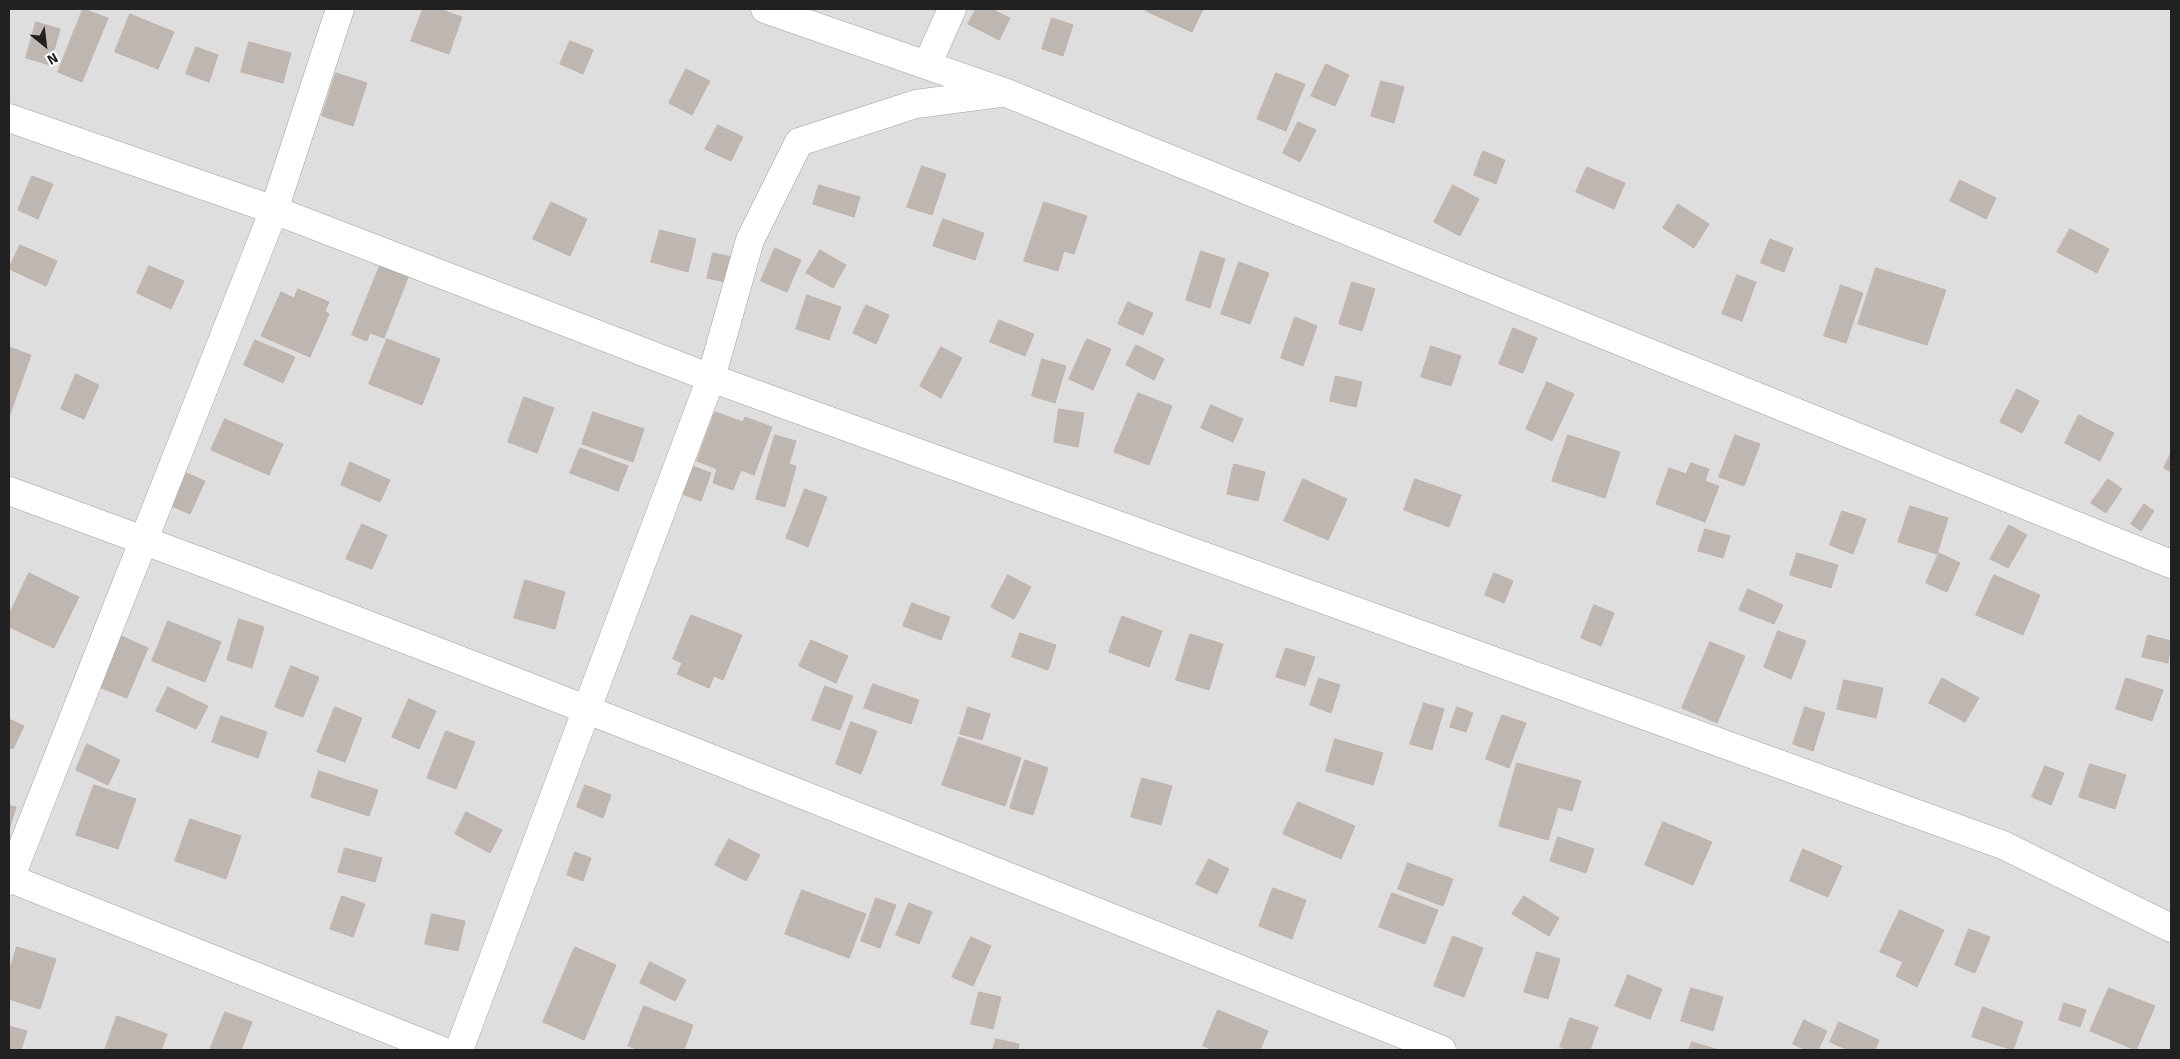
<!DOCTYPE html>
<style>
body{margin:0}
#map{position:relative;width:2180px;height:1059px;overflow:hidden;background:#f1ede8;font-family:Signika,sans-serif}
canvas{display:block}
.frame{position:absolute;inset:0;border:10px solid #212121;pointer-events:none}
.north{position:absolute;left:20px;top:20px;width:50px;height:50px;-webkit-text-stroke:4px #fff;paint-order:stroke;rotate:151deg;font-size:14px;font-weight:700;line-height:20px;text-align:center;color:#212121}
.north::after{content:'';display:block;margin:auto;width:18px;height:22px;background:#212121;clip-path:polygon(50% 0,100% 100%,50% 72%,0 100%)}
</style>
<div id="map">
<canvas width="2180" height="1059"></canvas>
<div class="frame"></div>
<div class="north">N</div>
</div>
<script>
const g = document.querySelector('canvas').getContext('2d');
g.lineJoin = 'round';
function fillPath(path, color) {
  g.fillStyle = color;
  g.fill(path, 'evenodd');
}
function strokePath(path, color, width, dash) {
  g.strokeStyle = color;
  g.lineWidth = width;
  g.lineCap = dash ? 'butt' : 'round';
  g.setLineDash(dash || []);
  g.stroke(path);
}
fillPath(new Path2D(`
 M9,9H2171V1050H9Z`), '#dfdede');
const building = new Path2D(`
 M83,9L108,18L82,82L58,72Z
 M423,9H439L462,17L449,54L411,41Z
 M976,9H991L1010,18L999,40L968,24Z
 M1148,9H1203L1192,32L1146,11Z
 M130,14L174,32L158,69L115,52Z
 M1052,18L1073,25L1063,56L1042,49Z
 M36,22L60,29L50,65L26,58Z
 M570,41L593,50L583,74L560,64Z
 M249,42L291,53L283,83L241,72Z
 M196,47L218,55L209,82L186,74Z
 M1326,64L1349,75L1335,106L1311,96Z
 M686,69L710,81L692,115L669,103Z
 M336,73L367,83L353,126L322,116Z
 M1276,73L1305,84L1286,131L1257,119Z
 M1381,81L1404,87L1394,123L1371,116Z
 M1298,122L1316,130L1300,162L1283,153Z
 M718,125L743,137L731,161L705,149Z
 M1483,151L1505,160L1496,184L1474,175Z
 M922,166L946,174L932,215L907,207Z
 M1587,167L1625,183L1614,209L1576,192Z
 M32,176L53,184L38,219L18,210Z
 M1960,180L1996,198L1986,219L1950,201Z
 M819,185L860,197L854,217L813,204Z
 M1453,185L1479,199L1460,236L1434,222Z
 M551,202L587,219L570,256L533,239Z
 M1044,202L1087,216L1074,254L1064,251L1058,271L1024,261Z
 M1678,204L1709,224L1694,248L1663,228Z
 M943,219L984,233L975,260L933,246Z
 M2070,229L2109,249L2097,273L2057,252Z
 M660,230L696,239L688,272L651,262Z
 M1770,239L1793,248L1784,272L1761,263Z
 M20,245L57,261L46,286L9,269Z
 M775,248L801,260L787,292L761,281Z
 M820,250L846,265L833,288L806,273Z
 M1201,251L1225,259L1210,308L1186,300Z
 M713,253L732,257L726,282L707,278Z
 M1239,262L1269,273L1250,324L1221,314Z
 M381,263L409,275L384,338L370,333L367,341L352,335Z
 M149,266L184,281L171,309L137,293Z
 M1876,268L1946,290L1927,345L1858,324Z
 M1737,275L1756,282L1742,321L1722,314Z
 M1352,282L1375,289L1362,331L1339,324Z
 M1841,285L1863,293L1846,343L1824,336Z
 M298,289L329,302L325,311L329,314L310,357L261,336L281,292L294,298Z
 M807,295L841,307L829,340L796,329Z
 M1128,302L1153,313L1143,335L1118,324Z
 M866,305L889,315L876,344L853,333Z
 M1295,317L1317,326L1303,366L1281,358Z
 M999,320L1034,334L1025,356L990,342Z
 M1513,328L1537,338L1523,373L1499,364Z
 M387,339L440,359L422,405L369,384Z
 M1087,339L1111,349L1093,390L1069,379Z
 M255,340L295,357L283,383L244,365Z
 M1136,345L1164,359L1154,380L1126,365Z
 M1431,346L1461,356L1451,386L1421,377Z
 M9,347L31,355L9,417Z
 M941,347L962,358L941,398L920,386Z
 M1042,359L1066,366L1055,403L1032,396Z
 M76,374L99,385L84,419L61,409Z
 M1336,376L1362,382L1356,407L1330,401Z
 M1547,382L1574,394L1552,441L1526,429Z
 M2017,389L2039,401L2022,433L2000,422Z
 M1138,393L1172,406L1149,465L1114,452Z
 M524,397L554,408L537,453L508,442Z
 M1211,405L1243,419L1233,442L1201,428Z
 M1059,409L1084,413L1078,447L1054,442Z
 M593,412L644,429L633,462L582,444Z
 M715,412L743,422L745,417L772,427L754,475L741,470L733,490L713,483L717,469L697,461Z
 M2079,415L2114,433L2100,461L2065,443Z
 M225,419L283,444L269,475L211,450Z
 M775,435L796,441L789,464L796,466L785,507L756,499Z
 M1568,435L1620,452L1605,498L1552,481Z
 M1735,435L1760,444L1744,486L1719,477Z
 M580,448L628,466L618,491L570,473Z
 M2171,453V472L2164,468Z
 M350,462L390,480L380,502L341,485Z
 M1691,463L1709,469L1705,481L1719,486L1705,522L1656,504L1669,468L1686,474Z
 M1234,464L1265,472L1258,501L1227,494Z
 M692,466L711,473L701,501L682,494Z
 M184,472L205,481L190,514L169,505Z
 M1303,479L1347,499L1328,540L1284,521Z
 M1415,479L1461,495L1449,527L1404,510Z
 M2108,479L2122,489L2106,513L2091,503Z
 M805,489L827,497L808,547L786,538Z
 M2144,504L2154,511L2141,531L2131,524Z
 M1910,506L1948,518L1937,554L1898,542Z
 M1842,511L1866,519L1853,554L1830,545Z
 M362,524L387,535L372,569L346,559Z
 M2009,525L2027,535L2008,568L1990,559Z
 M1705,529L1730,536L1723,558L1698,551Z
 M1797,553L1838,565L1831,588L1790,575Z
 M1939,553L1960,563L1947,592L1926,583Z
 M29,573L79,597L54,648L9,627V615Z
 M1494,573L1513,581L1504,603L1485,595Z
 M1008,575L1031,587L1014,619L991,607Z
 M1994,575L2040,595L2023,635L1976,615Z
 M525,580L565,592L555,629L514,618Z
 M1748,589L1783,605L1774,624L1739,610Z
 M912,603L950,617L941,640L903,626Z
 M1594,605L1614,613L1601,646L1581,638Z
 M691,615L742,635L723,680L714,676L709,688L677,674L682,663L673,659Z
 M1122,616L1162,631L1149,667L1109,652Z
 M239,619L264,627L252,668L227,660Z
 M168,621L221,642L205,682L152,661Z
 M1778,631L1806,641L1791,679L1764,667Z
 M1020,633L1056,645L1048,670L1012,657Z
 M1190,634L1223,644L1209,690L1176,680Z
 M2148,635L2171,641L2168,663L2142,657Z
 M121,636L148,648L127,698L99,687Z
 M811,640L848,656L836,683L799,666Z
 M1710,642L1745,656L1717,723L1682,708Z
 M1286,648L1315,657L1305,686L1276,677Z
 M291,666L319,677L303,717L275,707Z
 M1319,678L1340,685L1331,713L1310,705Z
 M1942,678L1979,698L1965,722L1929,703Z
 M2126,678L2163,690L2152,721L2116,709Z
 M1844,680L1883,688L1876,718L1837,709Z
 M873,684L919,700L911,724L864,708Z
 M825,686L853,696L840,730L812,720Z
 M168,687L208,706L196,729L156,711Z
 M409,699L436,711L419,749L392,737Z
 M1424,703L1444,709L1432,750L1410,744Z
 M335,707L362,718L345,762L317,752Z
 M968,707L990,714L982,740L960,734Z
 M1457,707L1473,713L1466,732L1450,727Z
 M1805,707L1825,713L1813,751L1793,744Z
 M1502,715L1526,723L1509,768L1486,759Z
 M221,716L267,732L258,758L212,742Z
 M9,719L24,726L13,749L9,747Z
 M851,722L877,731L861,774L836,764Z
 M446,731L475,742L456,789L427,778Z
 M959,737L1021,758L1005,806L942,785Z
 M1335,739L1383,753L1373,785L1326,771Z
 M87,744L120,760L108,785L76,770Z
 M1025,760L1048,768L1033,815L1010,808Z
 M1517,763L1581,781L1572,811L1558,807L1548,840L1499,826Z
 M2090,764L2126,775L2115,809L2079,797Z
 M2045,766L2064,773L2051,805L2032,797Z
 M319,771L378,790L369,816L311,797Z
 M1142,778L1172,786L1161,825L1131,817Z
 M94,785L136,799L118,849L76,835Z
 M585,785L611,795L603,818L577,807Z
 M1298,802L1355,826L1341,859L1283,834Z
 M9,805L16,807L9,830Z
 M466,812L502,830L490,853L455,834Z
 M190,819L241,836L226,879L175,861Z
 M1663,822L1712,842L1693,885L1645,865Z
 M1558,837L1594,849L1586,873L1550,861Z
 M729,839L760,855L746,881L715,865Z
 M345,848L382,858L375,882L338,872Z
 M1803,849L1842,866L1828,897L1790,881Z
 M575,852L591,858L583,881L567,875Z
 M1209,859L1229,869L1217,894L1196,884Z
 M1408,863L1453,879L1443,906L1398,889Z
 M1273,888L1306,900L1292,939L1259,926Z
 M802,890L866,914L849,958L785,934Z
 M1392,893L1438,910L1425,944L1379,927Z
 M342,896L365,904L353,937L330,929Z
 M1524,896L1559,918L1549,936L1512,914Z
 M876,898L896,905L880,948L861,941Z
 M909,903L932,912L919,944L896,935Z
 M1900,910L1944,930L1917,987L1896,976L1903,962L1880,952Z
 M432,914L465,921L458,951L425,944Z
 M1969,929L1990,937L1975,973L1955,965Z
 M1453,936L1483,948L1464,997L1434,986Z
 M971,937L991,946L973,986L952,977Z
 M17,947L56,959L40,1009L9,999V972Z
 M575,947L616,965L584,1040L543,1022Z
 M1537,952L1560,959L1548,999L1524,992Z
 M650,962L686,980L675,1001L640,983Z
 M1628,975L1662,989L1650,1019L1615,1006Z
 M1691,988L1723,997L1713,1031L1681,1021Z
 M2109,988L2155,1006L2136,1050L2090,1031Z
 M979,992L1001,997L993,1029L971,1024Z
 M2064,1003L2086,1010L2080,1027L2059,1020Z
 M644,1006L693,1025L684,1050H639L628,1046Z
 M1983,1007L2023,1022L2013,1050L1972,1037Z
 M1218,1010L1268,1031L1260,1050H1214L1203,1046Z
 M225,1012L252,1022L241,1050H210Z
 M117,1016L167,1034L161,1050H105Z
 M1570,1018L1598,1027L1590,1050H1569L1560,1047Z
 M1804,1020L1827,1031L1818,1050H1806L1793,1044Z
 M1839,1022L1879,1040L1875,1050H1848L1830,1042Z
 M9,1026L27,1031L21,1050H9Z
 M996,1039L1019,1044L1018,1050H993Z
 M1692,1042L1719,1050H1689Z`);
fillPath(building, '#beb6b1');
strokePath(building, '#c2b3ab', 1);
const street = new Path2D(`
 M765,9L1004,92L2171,564
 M927,65L952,9
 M9,118L274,210L711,378L2003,845L2171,928
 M9,491C491,666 965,860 1442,1050
 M9,878L440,1050
 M9,881L274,210L340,9
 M459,1050L711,378L750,240L799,142L916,104L1000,93`);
strokePath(street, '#a2a2a2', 29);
strokePath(street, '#fff', 28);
</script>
